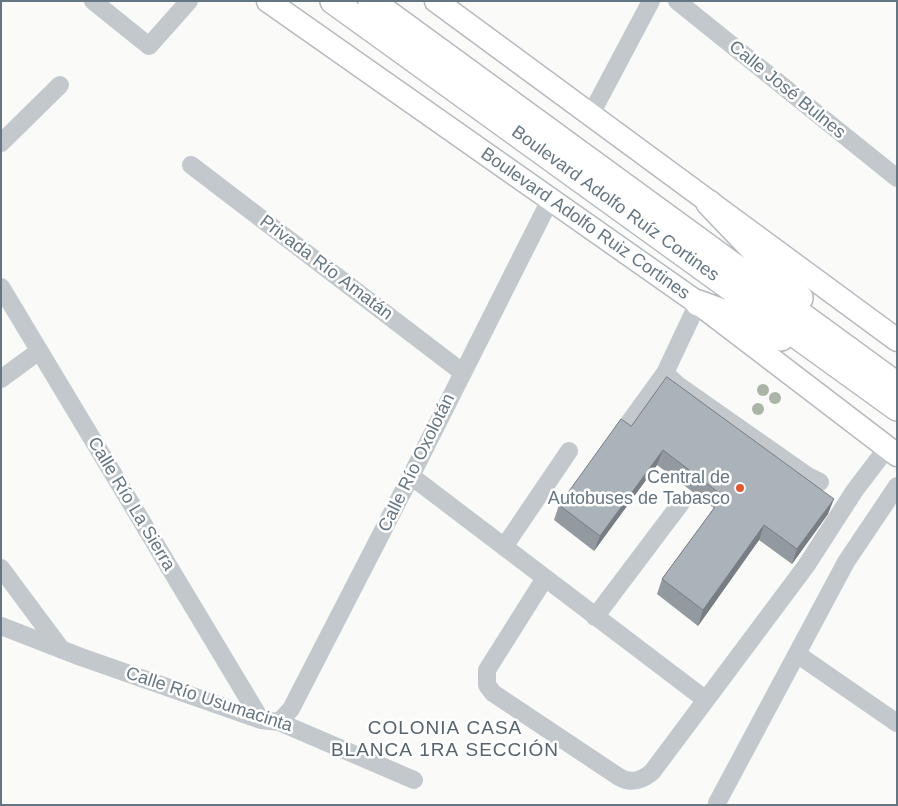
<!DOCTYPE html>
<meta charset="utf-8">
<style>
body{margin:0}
#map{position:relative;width:898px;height:806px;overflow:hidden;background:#fafaf8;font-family:Helvetica,sans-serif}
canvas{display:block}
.frame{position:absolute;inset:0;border:2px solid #657683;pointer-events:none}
</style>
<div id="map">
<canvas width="898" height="806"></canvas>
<div class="frame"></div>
</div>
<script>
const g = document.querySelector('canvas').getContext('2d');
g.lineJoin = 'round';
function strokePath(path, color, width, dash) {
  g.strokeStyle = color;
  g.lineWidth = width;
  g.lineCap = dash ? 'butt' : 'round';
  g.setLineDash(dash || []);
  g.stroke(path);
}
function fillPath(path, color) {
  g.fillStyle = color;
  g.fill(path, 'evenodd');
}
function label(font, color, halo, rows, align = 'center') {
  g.font = font + ' Helvetica,sans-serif';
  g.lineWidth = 5;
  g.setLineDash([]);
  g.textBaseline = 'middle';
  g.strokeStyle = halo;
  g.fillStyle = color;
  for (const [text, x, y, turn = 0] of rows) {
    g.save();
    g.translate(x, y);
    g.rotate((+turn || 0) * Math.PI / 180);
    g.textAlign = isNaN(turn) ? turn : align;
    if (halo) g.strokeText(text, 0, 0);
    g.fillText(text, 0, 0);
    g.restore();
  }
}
const major = new Path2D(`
 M268,1L698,303L897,455
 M436,1L897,340`);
const highway = new Path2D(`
 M333,1L897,408
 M371,1L897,385
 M709,203L800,298
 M698,303L758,325L781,338`);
strokePath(major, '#b5babe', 25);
strokePath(highway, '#b4b9bd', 28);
strokePath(new Path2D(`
 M93,1L149,46L189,1
 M677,1L897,178
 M590,116L651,1
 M1,143L60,85
 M191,165L462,372
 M1,287L261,720
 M698,303L665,373L678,385L808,476L820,482
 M1,379L39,351
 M623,431L665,373
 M411,476L706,700
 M504,547L569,451
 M1,568L62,650
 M545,578L487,670V685L493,693L619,777C631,784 641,781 652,772L806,566L855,490L887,448
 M595,617L681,503
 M1,626L81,657L261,720L279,722L414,780
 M797,654L897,723
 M279,722L291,709L411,476L550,200
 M717,803L846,562L897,486`), '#c3c8cc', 18);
strokePath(major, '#fff', 22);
strokePath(highway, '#fff', 25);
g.fillStyle = '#aab4a7';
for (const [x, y] of [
 [763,390],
 [775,398],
 [758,409]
]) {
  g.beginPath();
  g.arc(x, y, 6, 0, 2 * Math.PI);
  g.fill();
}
fillPath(new Path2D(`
 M631,426L828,514L792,564L759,540L698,626L657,594L662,579L714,508L657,465L594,551L554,520L559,505Z`), '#929a9f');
fillPath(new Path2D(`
 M663,450L657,465L594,551L600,536Z
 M834,499L828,514L792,564L797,549Z
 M764,525L759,540L698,626L703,610Z`), '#777d82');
const building = new Path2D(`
 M667,377L834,499L797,549L764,525L703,610L662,579L723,496L663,450L600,536L559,505L621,419L631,426Z`);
fillPath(building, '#aab3b9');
strokePath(building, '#777d82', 1);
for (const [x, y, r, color] of [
 [740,488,5,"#e4572e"]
]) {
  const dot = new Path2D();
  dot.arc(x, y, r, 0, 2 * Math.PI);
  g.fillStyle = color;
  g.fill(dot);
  strokePath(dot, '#fff', 2);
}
label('18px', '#657683', '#fff', [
 ["Calle José Bulnes",787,90,39],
 ["Boulevard Adolfo Ruíz Cortines",615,204,36],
 ["Boulevard Adolfo Ruiz Cortines",585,224,35],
 ["Privada Río Amatán",326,268,37],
 ["Calle Río Oxolotán",417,463,-64],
 ["Calle Río La Sierra",131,504,59],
 ["Calle Río Usumacinta",209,700,18]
]);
label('18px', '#657683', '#fff', [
 ["Central de",730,478],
 ["Autobuses de Tabasco",730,499]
], 'right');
g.letterSpacing = '1px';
label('19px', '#57646e', '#fff', [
 ["COLONIA CASA",445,729],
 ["BLANCA 1RA SECCIÓN",445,751]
]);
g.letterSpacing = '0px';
</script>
